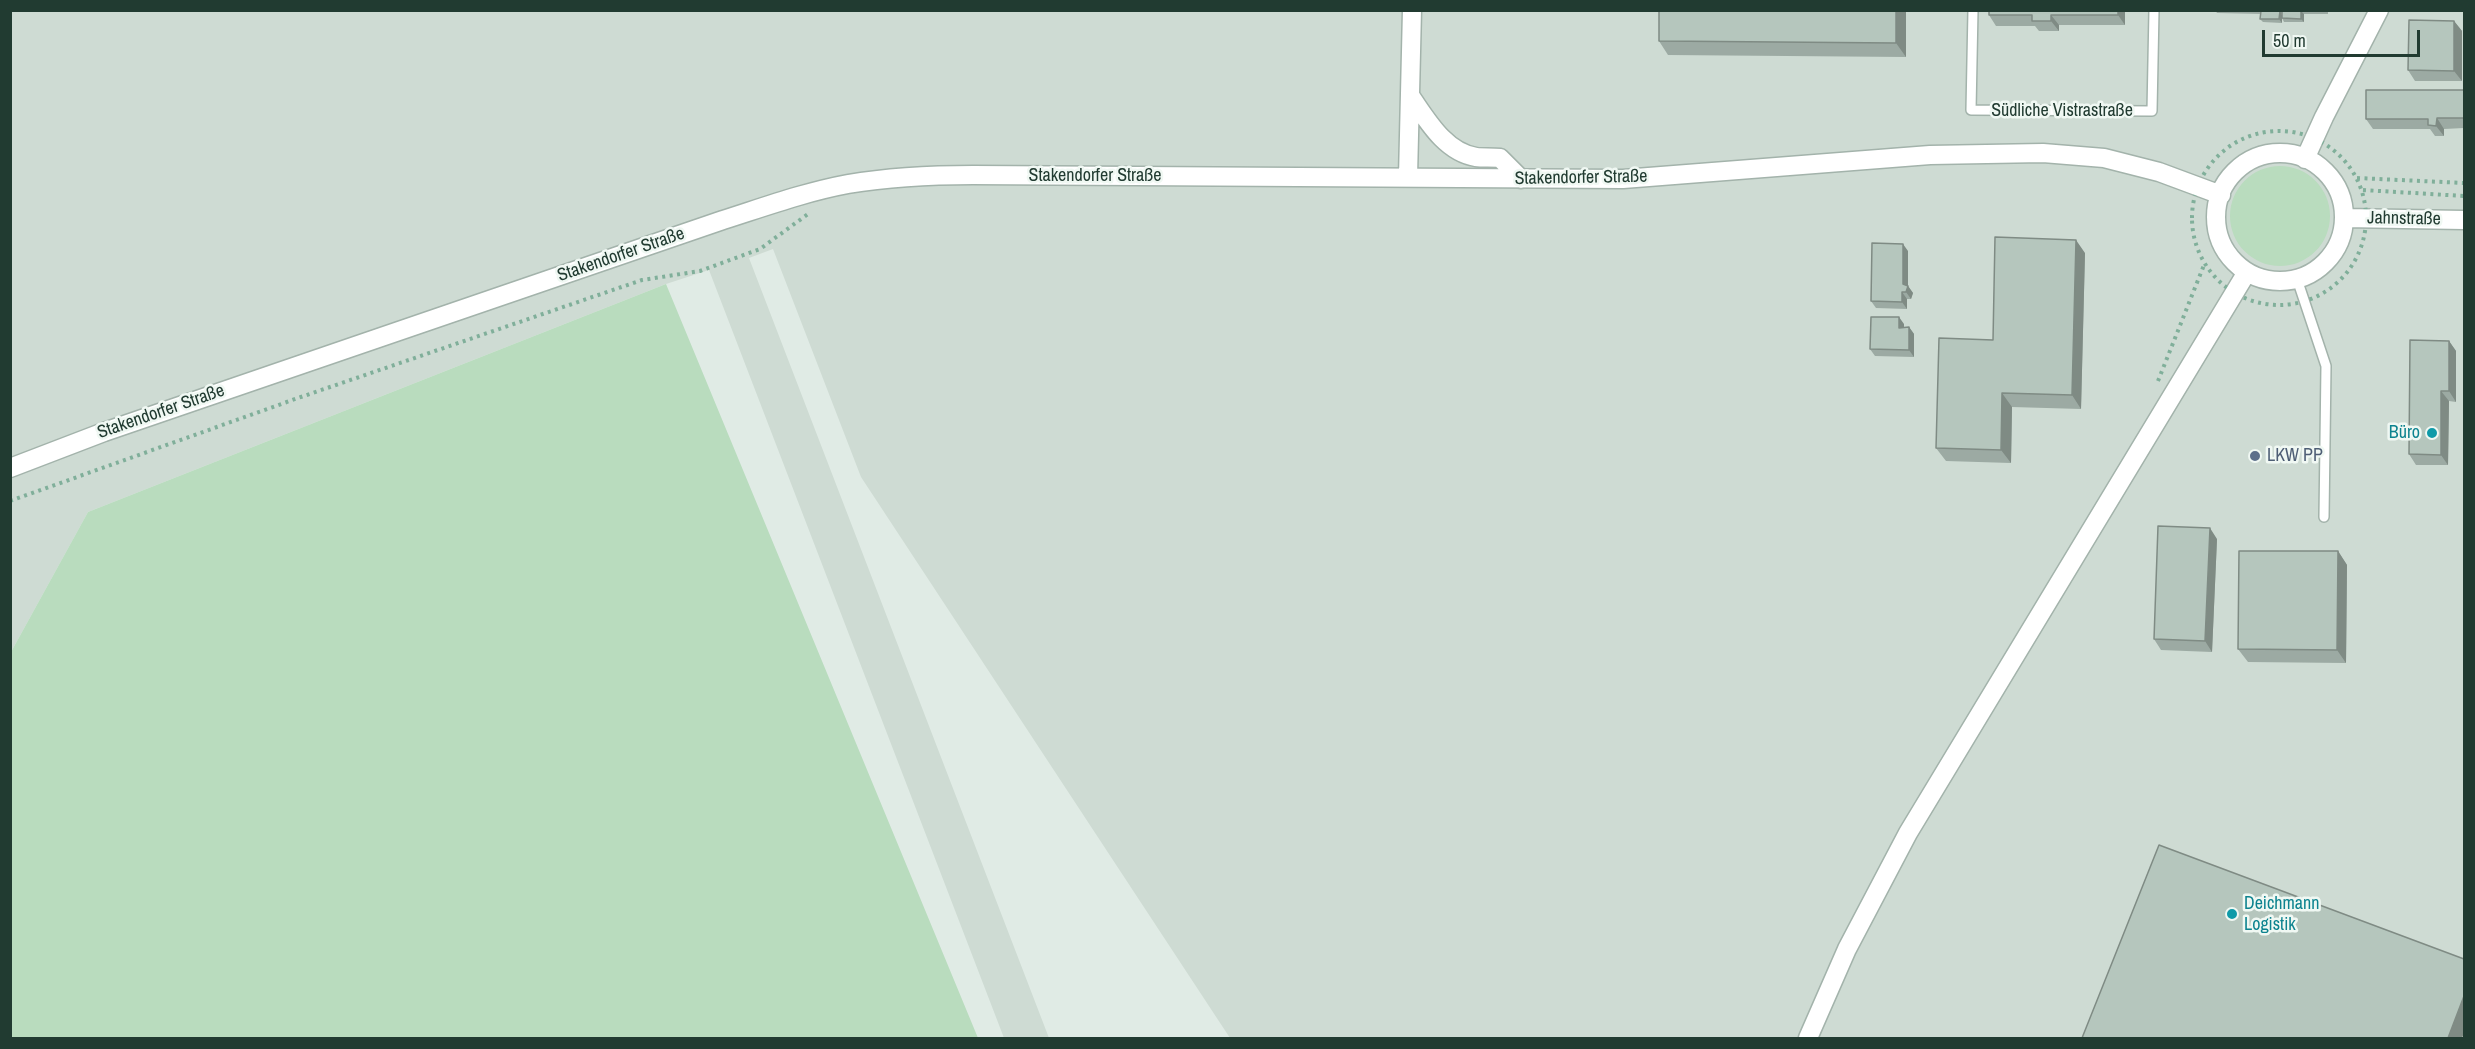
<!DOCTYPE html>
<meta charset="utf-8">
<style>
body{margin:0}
#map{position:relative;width:2475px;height:1049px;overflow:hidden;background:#e0ebe5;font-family:"Archivo Narrow",sans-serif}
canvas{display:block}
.frame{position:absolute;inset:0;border:12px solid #213b31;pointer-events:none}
.scale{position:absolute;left:2262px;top:30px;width:158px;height:27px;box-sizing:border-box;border:3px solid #213b31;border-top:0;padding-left:8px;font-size:18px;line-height:21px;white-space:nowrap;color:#213b31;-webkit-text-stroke:4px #f0f8f3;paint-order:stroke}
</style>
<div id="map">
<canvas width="2475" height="1049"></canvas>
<div class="frame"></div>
<div class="scale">50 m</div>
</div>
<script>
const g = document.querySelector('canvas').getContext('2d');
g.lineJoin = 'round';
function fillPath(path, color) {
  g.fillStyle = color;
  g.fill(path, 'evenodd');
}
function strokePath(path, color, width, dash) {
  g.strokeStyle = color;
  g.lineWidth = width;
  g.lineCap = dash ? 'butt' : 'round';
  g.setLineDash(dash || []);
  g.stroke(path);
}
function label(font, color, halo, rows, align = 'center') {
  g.font = font + ' "Archivo Narrow",sans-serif';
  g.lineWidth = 5;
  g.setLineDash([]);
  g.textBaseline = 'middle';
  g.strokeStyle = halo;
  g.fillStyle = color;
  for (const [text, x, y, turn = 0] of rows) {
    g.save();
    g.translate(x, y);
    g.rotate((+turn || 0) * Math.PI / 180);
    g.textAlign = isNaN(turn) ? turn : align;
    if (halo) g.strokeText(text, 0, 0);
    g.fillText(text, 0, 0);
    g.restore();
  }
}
fillPath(new Path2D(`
 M11,11H2464V1038H1230L861,477L773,249L749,258L1049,1038H1004L709,270L666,284L88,512L11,652Z`), '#cedbd3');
fillPath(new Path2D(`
 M2230 216a50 50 0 1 1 100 0a50 50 0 1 1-100 0Z
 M666,284L978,1038H11V652L88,512Z`), '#b9dcbe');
const lane = new Path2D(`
 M1973,10L1971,110L2152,111L2154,10
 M2297,279L2326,366L2324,517`);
const street = new Path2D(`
 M1411,97C1427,120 1445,152 1476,157C1483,158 1492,157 1500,158L1521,179
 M2216 217a64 64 0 1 1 128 0a64 64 0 1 1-128 0Z
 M2305,159L2324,117L2379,10
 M1408,177L1412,10
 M2344,218L2464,220
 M10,468L104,432L723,220C764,207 805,192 848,184C890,177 931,175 973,175L1623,179L1930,155L2043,153L2104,158L2159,172L2221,195
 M1808,1038L1847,949L1908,833L2247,272`);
strokePath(lane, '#a3b3ab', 12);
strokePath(street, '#a3b3ab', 21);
strokePath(new Path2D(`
 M2192 218a87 87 0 1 1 174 0a87 87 0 1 1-174 0Z
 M2357,178L2464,183
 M2363,190L2464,196
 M2158,381L2204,265
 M10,501L298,398L642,280L700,271L760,249L808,214`), '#80af9a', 4, [3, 4.5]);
strokePath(lane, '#fff', 9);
strokePath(street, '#fff', 18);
fillPath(new Path2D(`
 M1906,10V57L1668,55L1659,41Z
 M2125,10V25H2059V31H2039L2035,26H1996L1989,15Z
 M2215,10H2328V14H2304V22H2284L2282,18V14H2281L2282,23L2263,22L2260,19L2261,14L2217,13Z
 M2454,21L2462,31V81H2415L2408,70Z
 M2464,90V128L2444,129V136H2435L2430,129H2373L2366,119Z
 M1908,251V286L1913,293L1911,299H1907V309L1876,308L1871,301Z
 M2085,253L2081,409L2012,407L2011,463L1946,461L1936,448L1993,340Z
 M1904,324V327H1909L1914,334V357L1875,356L1870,349Z
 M2449,341L2456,351V402L2449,401L2448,465H2416L2409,454Z
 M2217,539L2212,652L2161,650L2154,639Z
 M2338,551L2347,565L2346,663L2248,662L2238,649Z`), '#9caaa3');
fillPath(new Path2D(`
 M1896,10H1906V57L1896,43Z
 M2118,10H2125V25L2118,15Z
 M2280,11L2282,15V23L2279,19Z
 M2301,11L2304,14V22L2301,19Z
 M2051,15L2059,25V31L2051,21Z
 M2454,21L2462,31V81L2454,71Z
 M2437,118L2444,129V136L2436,126Z
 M2076,240L2085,253L2081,409L2072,395Z
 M1903,244L1908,251V288V286L1913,293L1911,299L1906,292L1903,284Z
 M1902,292L1907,299V309L1902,302Z
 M1899,317L1904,324V334L1899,328Z
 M1909,327L1914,334V357L1909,350Z
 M2449,341L2456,351V402L2449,391Z
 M2441,391L2449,401L2448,465L2441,455Z
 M2002,393L2012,407L2011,463L2001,450Z
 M2210,528L2217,539L2212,652L2205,641Z
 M2338,551L2347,565L2346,663L2337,650Z
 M2464,996V1033L2462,1038H2448Z`), '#7f8b84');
const building = new Path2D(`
 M1659,10H1896V43L1659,41Z
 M1989,10H2118V15H2051V21H2032V15H1989Z
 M2261,11H2280L2279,19H2260Z
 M2282,11H2301V19L2282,18Z
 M2409,20L2454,21V71L2408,70Z
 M2366,90H2464V118H2437L2436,126L2428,125V119H2366Z
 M1995,237L2076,240L2072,395L2002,393L2001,450L1936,448L1939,338L1993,340Z
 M1872,243L1903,244V284L1908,286L1906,292H1902V302L1871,301Z
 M1871,317H1899V328L1909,327V350L1870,349Z
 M2410,340L2449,341V391H2441V455L2409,454Z
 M2158,526L2210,528L2205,641L2154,639Z
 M2239,551H2338L2337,650L2238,649Z
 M2159,845L2464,959V996L2448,1038H2082Z`);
fillPath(building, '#b5c6bd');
strokePath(building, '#7f8b84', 1.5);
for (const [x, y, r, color] of [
 [2432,433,6,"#0f9aa8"],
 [2255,456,6,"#5c6f8a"],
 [2232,914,6,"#0f9aa8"]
]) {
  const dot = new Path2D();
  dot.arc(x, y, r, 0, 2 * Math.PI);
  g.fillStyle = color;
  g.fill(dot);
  strokePath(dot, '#f0f8f3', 2);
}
label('18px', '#213b31', '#f0f8f3', [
 ["Südliche Vistrastraße",2062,111],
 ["Stakendorfer Straße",1095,176],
 ["Stakendorfer Straße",1581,178,-1],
 ["Jahnstraße",2404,219,1],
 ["Stakendorfer Straße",621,255,-19],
 ["Stakendorfer Straße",161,412,-19]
]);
label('18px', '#0d838f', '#f0f8f3', [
 ["Büro",2420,433],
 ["Deichmann",2244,904,"left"],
 ["Logistik",2244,925,"left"]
], 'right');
label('18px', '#4e5e75', '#f0f8f3', [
 ["LKW PP",2267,456]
], 'left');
</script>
